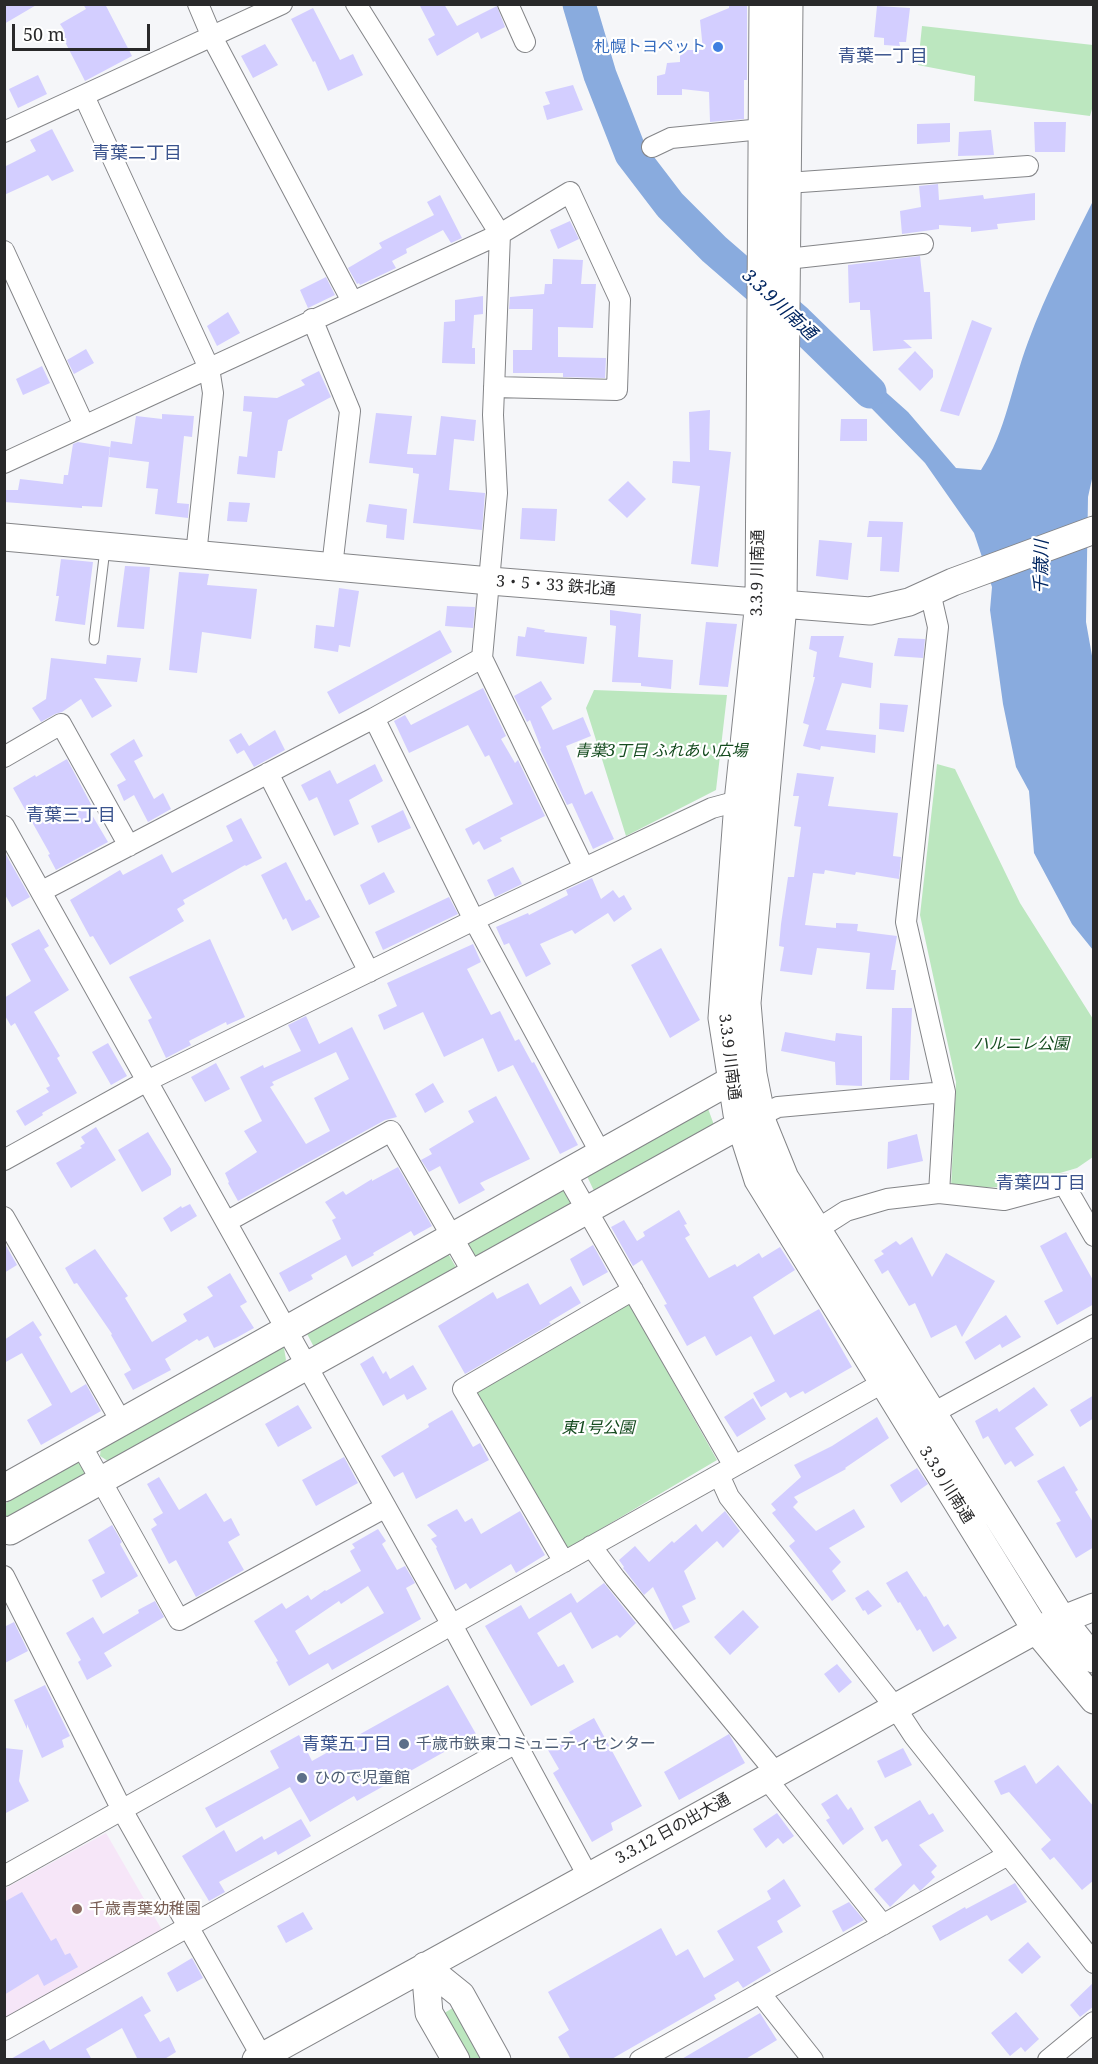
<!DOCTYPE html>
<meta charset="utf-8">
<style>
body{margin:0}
#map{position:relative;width:1098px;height:2064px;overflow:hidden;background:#f5f6f9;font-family:"Noto Serif",serif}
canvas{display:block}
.frame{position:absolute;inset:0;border:6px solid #29292a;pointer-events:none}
.scale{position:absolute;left:12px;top:24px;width:138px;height:27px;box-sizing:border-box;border:3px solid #29292a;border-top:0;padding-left:8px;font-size:18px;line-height:21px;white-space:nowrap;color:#29292a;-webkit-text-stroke:4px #fff;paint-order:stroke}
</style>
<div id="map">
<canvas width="1098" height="2064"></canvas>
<div class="frame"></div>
<div class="scale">50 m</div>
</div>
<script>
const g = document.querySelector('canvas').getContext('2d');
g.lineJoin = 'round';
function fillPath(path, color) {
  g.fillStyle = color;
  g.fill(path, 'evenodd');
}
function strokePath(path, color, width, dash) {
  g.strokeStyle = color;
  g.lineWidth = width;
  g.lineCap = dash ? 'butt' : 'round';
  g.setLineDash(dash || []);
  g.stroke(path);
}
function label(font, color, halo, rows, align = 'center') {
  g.font = font + ' "Noto Serif","Noto Sans JP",serif';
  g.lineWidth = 4.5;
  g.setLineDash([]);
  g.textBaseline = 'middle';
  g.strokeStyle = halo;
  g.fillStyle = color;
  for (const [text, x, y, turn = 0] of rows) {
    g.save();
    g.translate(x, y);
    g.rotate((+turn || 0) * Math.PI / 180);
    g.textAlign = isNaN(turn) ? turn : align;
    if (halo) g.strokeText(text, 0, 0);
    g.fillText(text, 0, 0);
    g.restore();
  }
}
fillPath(new Path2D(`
 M106,1833L162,1930L5,2019L4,1889Z`), '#f6e6f8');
fillPath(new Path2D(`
 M922,26L1093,45L1094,102L1090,116L974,101L975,76L918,65Z
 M594,690L727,695L716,790L626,836L586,708Z
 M937,764L955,769L1020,903L1093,1019V1157L1077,1168L1012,1187L951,1188L956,1082L920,915Z
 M706,1103L714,1125L595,1193L586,1174Z
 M561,1184L573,1207L478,1261L465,1238Z
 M446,1250L457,1269L315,1349L305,1330Z
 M629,1303L717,1460L567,1549L476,1391Z
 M278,1346L284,1348L286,1360L283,1367L108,1461L100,1456L101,1446Z
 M76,1462H80L85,1471L84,1478L16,1518H5V1504Z
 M456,2006L488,2059H466L441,2015Z`), '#bce7bf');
fillPath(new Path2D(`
 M1093,201L1094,470L1088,497L1086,622L1094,667L1093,950L1072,924L1034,853L1029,791L1016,767L1003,704L990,610L992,587L974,533L925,463L835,371L843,354L908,412L956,468L981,470C1006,432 1012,384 1028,342C1046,293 1070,247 1093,201Z`), '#89abde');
strokePath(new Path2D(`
 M579,4L600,75L631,154L670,205L714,249L797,321L870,392`), '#89abde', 33);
fillPath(new Path2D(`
 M4,4H38L4,24Z
 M83,4H105L132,56L85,81L60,32L64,30L60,24L86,9Z
 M419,4H444L457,26L497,6L505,27L481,39L478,32L437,56L428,39L435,35Z
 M729,4H747V80H744V119L710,122L709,92L682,89V95H657V76L665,74L667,63L680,62V50H703L700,20L729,8Z
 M877,6L910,8L906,42H899L900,46L884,45V38L874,37Z
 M313,8L340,60L353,54L363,75L328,91L315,61L313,62L291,19Z
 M265,44L278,65L253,78L241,56Z
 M38,75L47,94L18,108L9,89Z
 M573,85L583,110L547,120L543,106L550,104L545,92Z
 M1034,122H1066L1065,152H1035Z
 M950,123V142L917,144V124Z
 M52,129L74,171L52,181L48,175L4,195V167L36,151L30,140Z
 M991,130L994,155L958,156L959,132Z
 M938,184L939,200L983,195L984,199L1035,193V220L997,224L998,229L971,232V227L939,225V229L902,234L900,211L921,207L919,186Z
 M440,195L462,238L451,243L443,230L406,249L407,253L392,261L396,268L360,285L359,283L357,284L348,268L382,248L379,243L434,215L427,202Z
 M570,221L579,239L558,249L550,230Z
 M920,256L924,292H930L932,339L903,340L912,348L873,351L870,310H860V302L849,303L848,265Z
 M553,259L583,260L581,284H596L593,328L558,327V357L606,358L605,378L563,377V373H513V350H532L533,309H509L510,297L544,294L545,284H552Z
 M326,277L335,295L308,308L300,290Z
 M483,296V314L474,315L472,348H475V364L442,363L444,322L455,321V300Z
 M228,312L240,333L217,346L207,326Z
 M972,320L992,328L959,416L940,411Z
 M86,349L94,363L74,374L67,360Z
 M915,351L933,370V377L920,391L898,369Z
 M42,366L50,383L23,395L16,379Z
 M319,371L331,397L288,420L282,451H278L275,478L237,474L239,456L247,457L252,412L243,411L244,396L277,398L305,385L301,380Z
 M710,410L709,450L731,452L718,567L691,564L700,486L672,483L673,461L690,462L689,412Z
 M376,413L412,416L407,454L436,455L441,416L476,420L474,441L454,439L449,490L485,493L482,530L413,523L419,474L413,473V468L369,463Z
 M162,414L194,416L192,437L184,436L177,503L189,504L188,518L155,514L158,489L146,488L149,462L109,457L111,441L132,444L136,416L162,419Z
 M841,419H867V441H840Z
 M78,442L110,447L102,507L82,506V508L4,502V490H18L20,479L63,484L64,475H68L73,444Z
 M628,481L646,499L627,518L608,500Z
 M229,502L250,503L247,522L227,521Z
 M369,504L407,509L404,540L386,538L387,525L366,522Z
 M522,508L557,509L555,541L520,539Z
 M869,521L903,522L899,572L880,571L882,537H867Z
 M819,540L852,543L848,580L816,576Z
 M61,559L93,562L85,625L55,621L59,596H56Z
 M125,566L150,567L144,629L117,627Z
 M179,572L209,574L207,585L257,589L251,639L202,632L197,673L169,670Z
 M339,588L359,591L350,647L339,645L338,652L314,648L316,625L334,627Z
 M447,606L475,607L473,628L445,626Z
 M610,610L641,614L638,657L673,660L671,689L641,686V683L612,682L616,626L610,625Z
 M706,622L737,624L728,687L699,685Z
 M527,627L545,630L544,632L587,637L584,664L516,656L518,636L525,637Z
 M440,630L452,652L339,714L327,692Z
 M811,636H844L839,657L873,663L871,688L842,683L826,730L876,735L875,753L821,746L820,750L803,746L809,725L803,723L815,677H813L817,652L809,649Z
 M898,638L925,639L923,658L894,656Z
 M107,655L141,658L137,682L94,678L112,706L92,718L81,699L62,712L55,714L41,722L32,708L46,699L51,658L106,664Z
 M541,681L552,699L541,707L553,730L583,717L591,736L566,746L585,795L592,791L614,839L593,849L572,803L567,805L540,749L541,748L530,720L527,722L514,696Z
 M483,688L506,736L501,739L515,763L518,760L545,816L500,838L502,841L484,850L479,841L473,845L465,829L513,804L489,755L485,757L468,725L409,753L394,721L405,715L411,725Z
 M880,703L908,705L904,732L879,729Z
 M275,730L285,750L254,767L244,750L237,754L229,740L241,733L249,746Z
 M134,739L143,756L134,761L154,799L163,793L171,809L148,822L134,795L124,801L117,785L126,780L110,754Z
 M67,759L93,808L89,810L108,842L56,870L48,855L50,854L13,788L35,775L36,777Z
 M375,764L383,781L349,800L359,824L334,836L317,797L309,801L301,785L330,770L337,784Z
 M797,773L834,777L828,806L898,813L893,856L901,857L899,879L856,872L855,875L825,870L824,874L813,873L805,925L836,928V923L858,924L857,931L897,936L891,970H896L894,990L866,989L870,953L817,948L812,975L780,971L784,947L779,946L781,924L788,877H794L801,827L794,826L799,796H793Z
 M403,810L411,828L378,843L371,826Z
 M241,818L262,858L246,866L245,865L183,900L185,904L177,909L184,921L110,965L93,936L90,937L70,900L120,870L123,875L162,854L172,873L233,841L226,826Z
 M4,851L30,897L12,907L4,893Z
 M286,862L306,901L310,899L320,917L292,931L286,918L283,920L261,875Z
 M513,867L522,884L495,897L487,880Z
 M384,872L395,892L369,905L360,885Z
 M592,878L601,899L613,890L619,898L624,895L632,909L614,922L608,913L575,934L572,930L540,944L551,964L526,977L509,943L504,945L496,927L528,913L529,915L568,895L566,890Z
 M449,897L458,914L383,950L375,932Z
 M39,929L49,946L44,949L69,990L34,1012L60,1056L57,1058L77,1093L42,1113L43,1115L25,1126L16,1111L49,1092L46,1088L50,1086L15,1023L11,1026L4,1014V998L31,981L11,944Z
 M210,939L245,1017L227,1025L226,1022L189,1041L191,1045L166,1058L148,1020L152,1018L129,977Z
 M473,944L481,962L467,969L491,1015L500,1011L515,1041L519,1039L532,1063L534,1062L578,1145L560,1154L513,1065L498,1072L483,1038L444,1057L423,1012L384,1030L378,1015L397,1006L387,983Z
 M661,948L700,1020L670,1038L631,965Z
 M892,1008H912L909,1080H890Z
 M306,1016L319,1044L352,1027L397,1117L385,1120L238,1201L228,1183L229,1182L225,1173L257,1152L244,1131L262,1121L240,1077L263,1065L264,1068L301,1051L288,1025ZM336,1052L349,1079L314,1098L330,1131L306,1144L270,1087L274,1085L272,1082Z
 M785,1032L835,1041L836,1033L862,1036V1086L836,1085L835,1062L781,1051Z
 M108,1043L127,1076L111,1085L92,1052Z
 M216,1063L230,1089L205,1102L191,1077Z
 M433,1083L444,1102L425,1113L415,1094Z
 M496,1096L530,1159L480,1183L485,1190L459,1204L440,1166L429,1172L421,1160L432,1154L429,1149L474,1122L468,1111Z
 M96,1127L116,1160L71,1188L56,1163L82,1148L80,1146L85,1143L81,1137Z
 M148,1132L171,1169V1175L142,1192L118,1150Z
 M917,1134L923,1161L887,1169L888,1142Z
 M398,1167L432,1226L414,1236L411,1231L373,1253L374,1255L352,1267L346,1255L311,1275L313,1279L289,1292L279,1273L341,1239L332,1220L336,1218L325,1202L343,1191L346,1195L372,1179V1181Z
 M190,1204L197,1216L171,1232L163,1218L181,1206L182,1208Z
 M679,1210L687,1224L684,1225L690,1235L685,1238L709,1278L735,1264L737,1267L759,1253L762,1258L780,1247L795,1270L753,1297L774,1335L819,1309L852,1367L805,1394L803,1391L790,1398L786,1392L761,1407L753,1393L775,1381L751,1336L716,1356L705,1336L687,1346L664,1305L667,1304L642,1260L633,1266L611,1227L624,1220L637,1241L645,1236L643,1232Z
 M1066,1232L1094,1282V1304L1057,1325L1044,1301L1063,1291L1040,1246Z
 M912,1237L932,1277L946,1253L995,1281L962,1337L956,1325L931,1338L915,1303L909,1306L888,1270L882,1274L874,1260L884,1254L881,1251L896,1241L900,1245Z
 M4,1242L17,1265L4,1273Z
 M593,1245L608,1272L583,1286L570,1259Z
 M95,1249L128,1296L125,1298L152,1342L187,1321L183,1314L213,1296L207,1287L230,1273L247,1302L240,1306L254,1328L236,1338L214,1348L208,1336L199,1341L197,1339L165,1359L171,1370L133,1390L124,1374L131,1370L111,1335L112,1334L77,1283L74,1284L65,1268Z
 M528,1283L540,1305L571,1286L581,1303L549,1322L551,1324L465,1374L438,1326L493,1292L497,1299Z
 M1006,1315L1021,1337L1002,1348L1000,1344L975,1360L965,1342Z
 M33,1321L42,1335L39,1337L71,1393L86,1384L101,1411L41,1445L27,1420L52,1405L22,1353L4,1363V1340Z
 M373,1356L383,1374L386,1371L390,1379L413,1365L427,1389L407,1400L404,1394L383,1406L360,1364Z
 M1034,1387L1048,1405L1015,1428L1034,1455L1015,1467L1011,1461L1005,1465L988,1436L983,1439L975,1421L997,1408L999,1412Z
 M1094,1395V1418L1080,1427L1070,1410Z
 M753,1398L766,1419L737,1437L724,1417Z
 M298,1405L312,1428L278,1447L265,1424Z
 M452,1410L473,1447L480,1443L489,1460L416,1499L403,1472L394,1477L381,1456L429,1427L428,1424Z
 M877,1417L889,1438L845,1468L846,1469L794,1497L798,1502L793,1507L816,1531L854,1509L865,1527L829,1548L841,1562L832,1571L846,1591L832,1601L789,1546L795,1541L772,1513L776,1510L771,1504L801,1477L794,1465L832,1446Z
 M344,1457L358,1483L316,1506L302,1480Z
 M1064,1466L1078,1490L1075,1492L1094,1524V1547L1076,1558L1056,1523L1061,1521L1037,1481Z
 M917,1468L928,1484L901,1503L890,1485Z
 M159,1477L179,1510L206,1493L224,1522L231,1518L240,1535L228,1542L244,1570L196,1597L176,1560L169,1564L151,1529L157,1525L153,1519L163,1513L147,1484Z
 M457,1509L465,1522L472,1518L481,1534L520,1511L545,1555L516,1573L511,1564L470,1589L466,1583L455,1590L436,1548L437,1547L431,1539L437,1536L427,1525Z
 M725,1511L740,1531L723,1548L717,1541L684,1571L696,1599L682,1606L690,1622L674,1630L653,1587L644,1595L623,1568L624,1567L619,1560L635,1546L649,1562L672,1541L674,1543L696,1524L702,1532Z
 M112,1525L122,1542L120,1544L138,1576L101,1598L92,1580L105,1573L88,1540Z
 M378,1529L386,1541L382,1544L397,1570L405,1566L415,1583L406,1588L421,1619L332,1670L328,1663L289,1686L276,1662L278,1661L254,1621L282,1603L286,1609L308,1595L311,1600L325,1590L326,1591L361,1571L350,1551L355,1548L352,1544ZM368,1586L384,1613L309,1655L295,1631L339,1601L341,1604Z
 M907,1571L924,1597L926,1596L944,1627L948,1624L957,1638L933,1652L920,1629L917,1631L900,1602L898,1603L886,1583Z
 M604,1583L636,1623L620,1638L617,1635L592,1649L571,1612L537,1633L558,1667L564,1664L574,1682L531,1706L485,1626L521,1605L529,1619L571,1593L577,1603Z
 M868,1590L882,1606L868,1615L865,1610L863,1611L855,1598Z
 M155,1601L164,1617L104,1653L112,1666L87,1680L78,1662L81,1660L66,1633L93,1617L103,1634L139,1613L138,1610Z
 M743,1610L759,1627L730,1655L714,1637Z
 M14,1622L28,1651L5,1663L4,1627Z
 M837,1664L852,1682L839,1693L824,1674Z
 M45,1685L70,1736L62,1740L64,1747L42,1758L27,1724V1729L14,1700Z
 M448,1685L476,1734L357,1801L354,1796L310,1822L290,1787L216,1828L205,1808L279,1768L270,1751L299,1735L312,1761Z
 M594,1718L642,1806L611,1823L613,1830L592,1842L553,1773L559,1769L548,1750L572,1737L569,1732Z
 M729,1734L745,1763L679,1800L664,1772Z
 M4,1748L23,1750L19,1781L29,1801L4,1814Z
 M903,1748L912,1765L885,1778L877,1761Z
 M1025,1765L1036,1784L1058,1765L1094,1807V1880L1082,1890L1054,1857L1050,1860L1041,1849L1051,1840L1009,1792L1001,1795L994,1781Z
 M837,1794L848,1810L851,1807L864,1829L843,1845L826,1820L830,1818L821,1804Z
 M920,1800L929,1815L933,1813L944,1831L919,1845L937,1866L931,1872L935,1877L920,1891L914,1884L890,1907L874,1889L902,1865L887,1839L882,1842L874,1827Z
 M777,1813L794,1836L783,1844L778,1838L766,1848L753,1829Z
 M301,1819L311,1836L278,1855L276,1851L219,1882L225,1892L209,1901L182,1856L224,1830L236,1852L262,1836L264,1840Z
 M784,1879L801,1906L777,1921L783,1932L757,1947L771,1971L743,1988L738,1981L714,1995L716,1999L610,2060H571L558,2037L569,2030L548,1992L661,1928L676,1956L688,1949L704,1978L734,1960L717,1931L771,1899L767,1891Z
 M1015,1883L1027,1902L991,1921L987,1915L940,1941L932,1926L965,1907L966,1909Z
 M22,1892L51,1941L56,1938L65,1955L70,1953L78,1967L44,1986L38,1974L4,1995V1902Z
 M849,1902L864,1920L843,1932L832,1911Z
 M303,1912L313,1929L286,1943L277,1926Z
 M1028,1942L1041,1957L1022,1974L1008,1960Z
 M192,1958L203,1978L177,1992L167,1973Z
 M1094,1982V2006L1080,2017L1070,2005Z
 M142,1996L151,2011L144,2015L160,2042L169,2037L176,2052L163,2060H138L122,2028L86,2049L92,2060H9L44,2040L50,2050Z
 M1016,2012L1039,2039L1025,2052L1021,2047L1010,2056L991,2033Z
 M760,2013L777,2040L744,2060H680Z`), '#d3ceff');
const lane = new Path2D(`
 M94,640L105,549`);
const street = new Path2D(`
 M198,4L212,37L352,301
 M356,4L500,234L493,415L497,493L482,658L584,868
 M508,4L525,42
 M84,96L209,368L213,393L196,555
 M4,132L282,4
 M652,147L671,138L762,129
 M787,183L1028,166
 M4,251L84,425
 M787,259L923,244
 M312,319L350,411L332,567
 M4,463L500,234L570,192L620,300L617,390L494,387
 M930,592L938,627L906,922L945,1092L939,1193
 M374,718L474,920L601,1154
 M4,757L61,724L129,846
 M268,773L369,972
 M4,826L452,1625L588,1876
 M42,891L374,718L482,658
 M751,1120L778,1107L945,1092
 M4,1160L147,1081L474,920L712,808L749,798
 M566,1174L734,1466
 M4,1217L122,1423
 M226,1222L391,1131L473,1273
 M807,1236L846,1211L887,1199L939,1193L1004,1200L1064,1184L1094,1236
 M922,1419L1094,1325
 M81,1445L179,1620L386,1507
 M719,1475L729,1497L895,1707L914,1736L1094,1963
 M591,1546L615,1578L776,1773
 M564,1562L463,1389L633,1290
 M4,1576L122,1810L262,2057
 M766,1778L883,1925
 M4,1876L895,1376
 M760,1993L813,2060
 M4,2030L516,1743
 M640,2060L1008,1855
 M1048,2060L1094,2022`);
const secondary = new Path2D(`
 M763,4L759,601L738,802L722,1018L737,1114L758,1180L1036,1630L1094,1700
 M789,4L783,605L747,1003L753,1074L763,1124L785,1178L1062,1619L1094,1659
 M4,537L490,581L870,611L909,602L953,582L1094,530
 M4,1488L730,1081L745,1077
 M4,1530L10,1531L740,1125
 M425,1966L461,1995L497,2060
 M425,1966L429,2013L456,2060
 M256,2060L1036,1630L1094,1607`);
strokePath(lane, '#848588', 11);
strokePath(street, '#848588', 22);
strokePath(secondary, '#848588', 29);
strokePath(lane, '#fff', 9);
strokePath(street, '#fff', 20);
strokePath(secondary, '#fff', 27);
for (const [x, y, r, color] of [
 [718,47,6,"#3f7fe0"],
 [404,1744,6,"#5c6f8a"],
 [302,1778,6,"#5c6f8a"],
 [77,1909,6,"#8d6e63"]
]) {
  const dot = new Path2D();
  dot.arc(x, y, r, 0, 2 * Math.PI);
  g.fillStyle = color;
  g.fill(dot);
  strokePath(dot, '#fff', 2);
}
label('16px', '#366cbe', '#fff', [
 ["札幌トヨペット",706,47]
], 'right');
label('16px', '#29292a', '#fff', [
 ["3.3.9 川南通",758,573,-89],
 ["3・5・33 鉄北通",556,586,4],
 ["3.3.9 川南通",729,1057,83],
 ["3.3.9 川南通",946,1485,58],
 ["3.3.12 日の出大通",673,1829,-29]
]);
label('italic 16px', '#154b1f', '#fff', [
 ["青葉3丁目 ふれあい広場",661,751],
 ["ハルニレ公園",1021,1044],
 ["東1号公園",598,1428]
]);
label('16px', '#4e5e75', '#fff', [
 ["千歳市鉄東コミュニティセンター",416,1744],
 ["ひので児童館",314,1778]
], 'left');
label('16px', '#785e54', '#fff', [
 ["千歳青葉幼稚園",89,1909]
], 'left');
label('18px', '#3a538d', '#fff', [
 ["青葉一丁目",883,57],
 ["青葉二丁目",137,154],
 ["青葉三丁目",71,816],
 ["青葉四丁目",1041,1184],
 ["青葉五丁目",347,1745]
]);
label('italic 18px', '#002560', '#fff', [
 ["3.3.9川南通",779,305,43],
 ["千歳川",1042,567,-89]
]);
</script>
